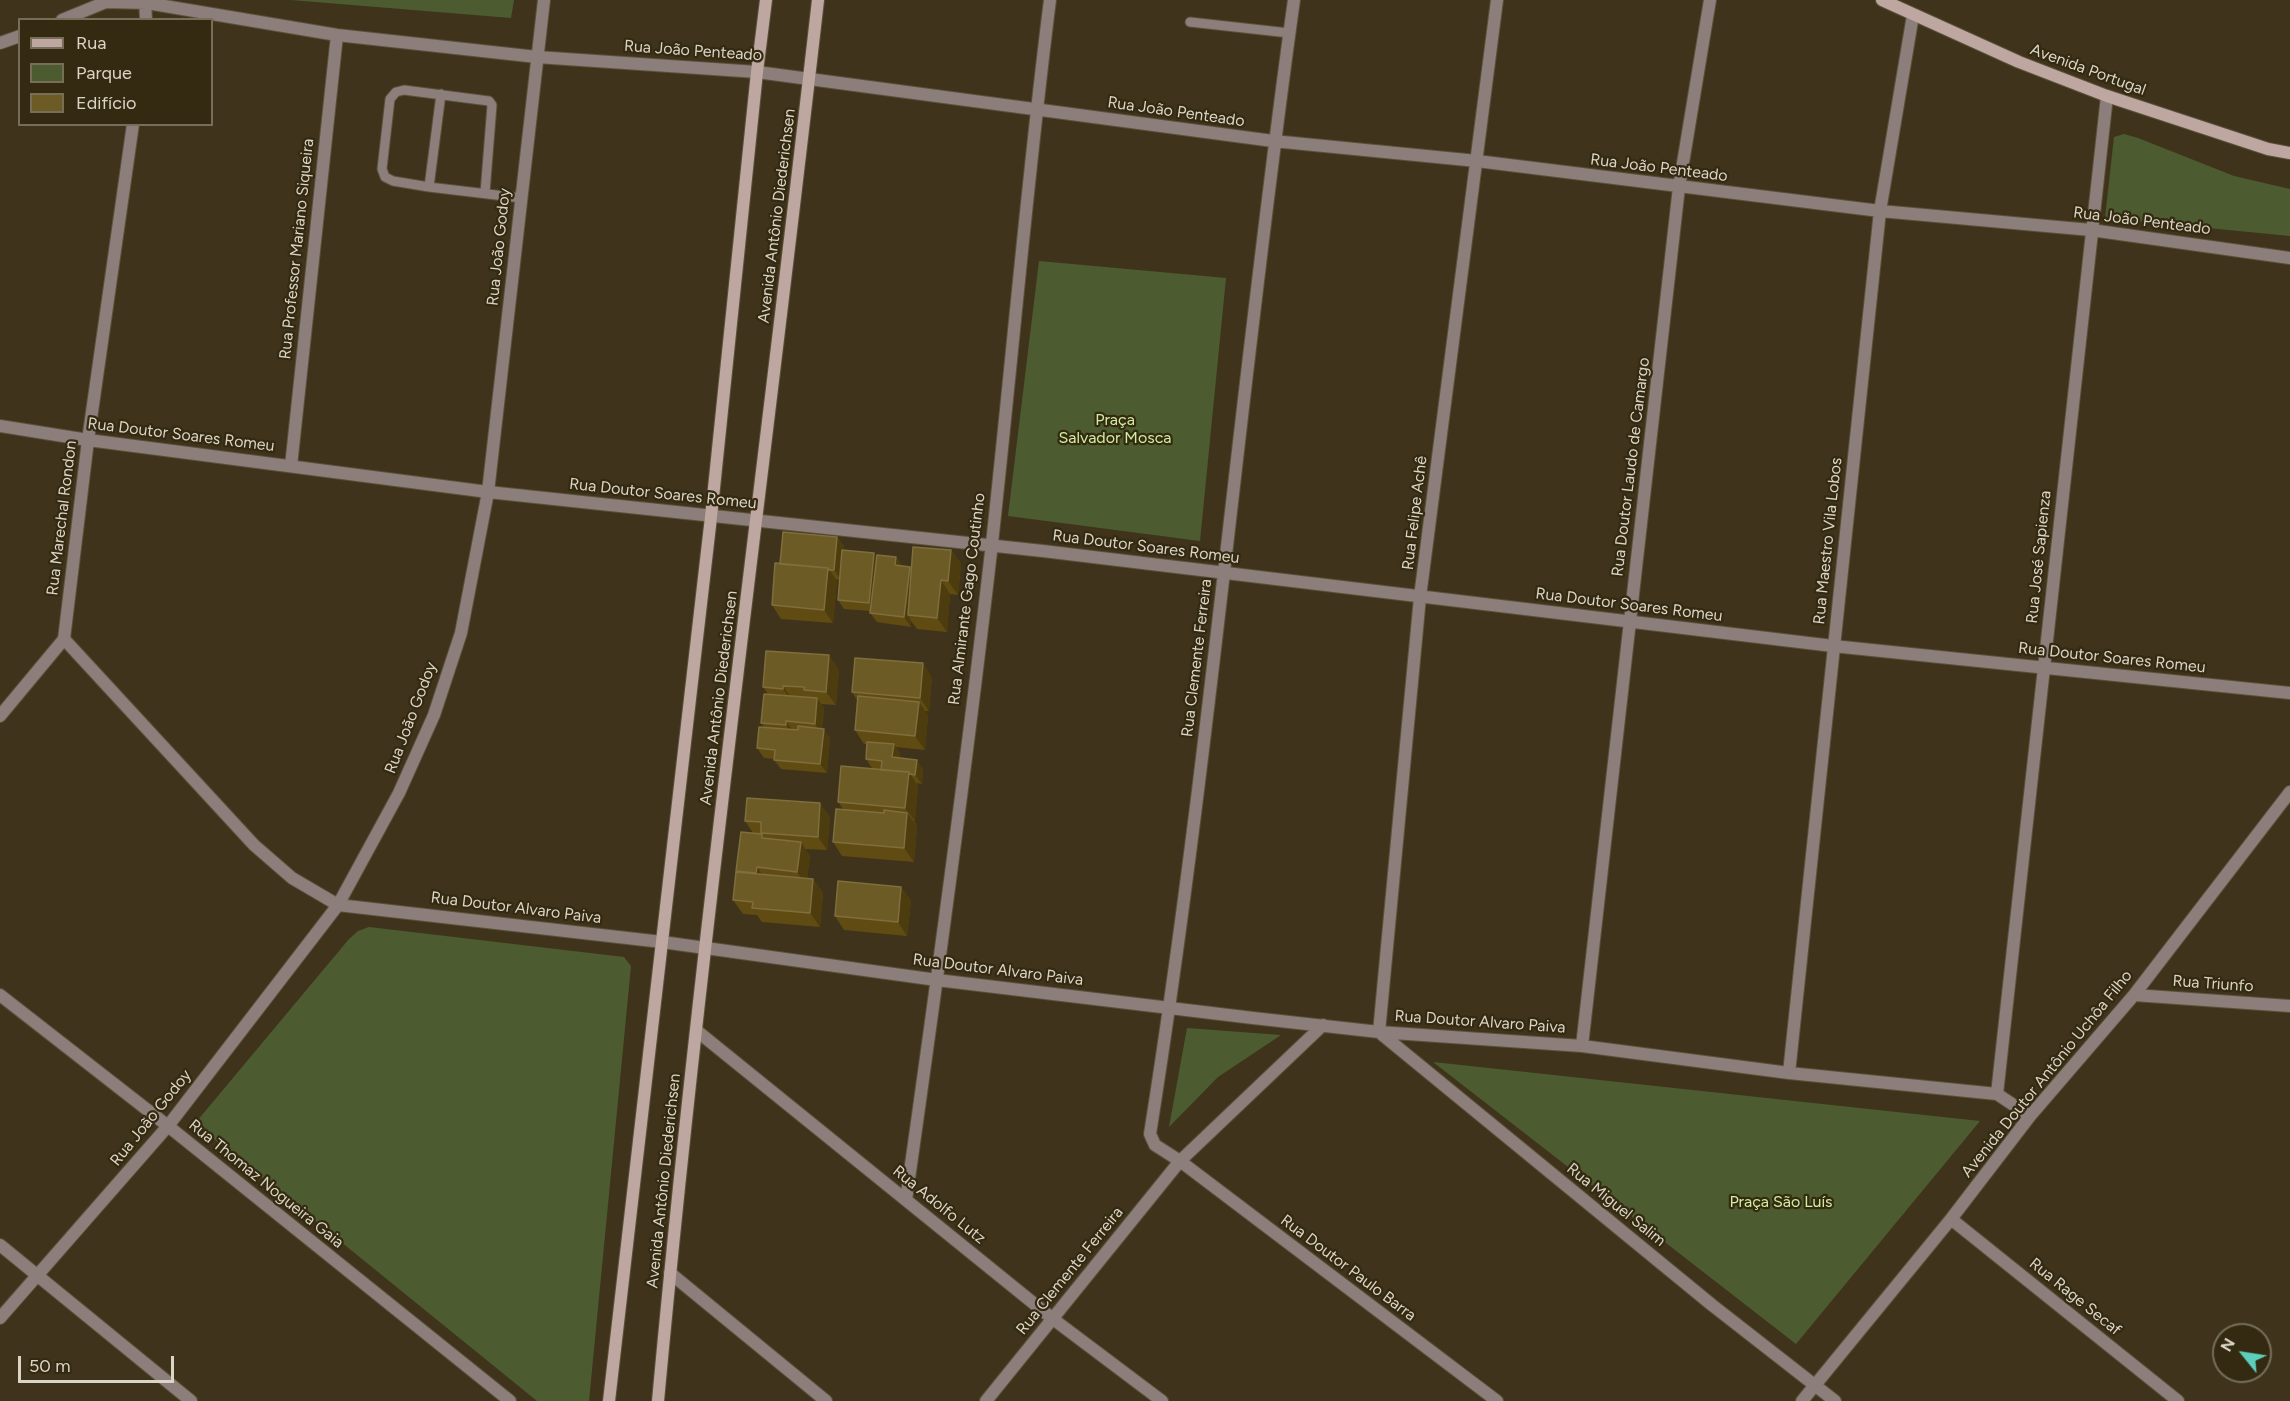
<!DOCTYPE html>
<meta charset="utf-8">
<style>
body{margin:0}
#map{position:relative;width:2290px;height:1401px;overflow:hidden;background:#3f341b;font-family:Figtree,sans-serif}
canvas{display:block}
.legend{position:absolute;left:18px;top:18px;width:195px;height:108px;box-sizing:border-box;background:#342a11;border:2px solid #776e59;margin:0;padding:8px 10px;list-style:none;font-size:18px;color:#dbd5c6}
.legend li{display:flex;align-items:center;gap:12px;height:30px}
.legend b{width:30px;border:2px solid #776e59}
.north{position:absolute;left:2212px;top:1323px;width:60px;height:60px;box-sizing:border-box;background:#342a11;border:2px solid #776e59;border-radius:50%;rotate:300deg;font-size:16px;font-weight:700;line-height:24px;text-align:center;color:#dbd5c6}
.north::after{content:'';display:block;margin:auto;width:21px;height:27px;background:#5bcebc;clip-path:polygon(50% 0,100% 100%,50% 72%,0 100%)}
.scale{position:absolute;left:18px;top:1356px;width:156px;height:27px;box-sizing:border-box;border:3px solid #dbd5c6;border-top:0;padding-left:8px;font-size:18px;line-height:21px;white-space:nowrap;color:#dbd5c6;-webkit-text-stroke:4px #342a11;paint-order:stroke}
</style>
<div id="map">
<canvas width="2290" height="1401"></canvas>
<ul class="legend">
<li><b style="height:8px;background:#bea7a0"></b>Rua</li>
<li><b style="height:16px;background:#4c5c30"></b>Parque</li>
<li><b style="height:16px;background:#6d5b25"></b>Edifício</li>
</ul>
<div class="north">N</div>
<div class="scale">50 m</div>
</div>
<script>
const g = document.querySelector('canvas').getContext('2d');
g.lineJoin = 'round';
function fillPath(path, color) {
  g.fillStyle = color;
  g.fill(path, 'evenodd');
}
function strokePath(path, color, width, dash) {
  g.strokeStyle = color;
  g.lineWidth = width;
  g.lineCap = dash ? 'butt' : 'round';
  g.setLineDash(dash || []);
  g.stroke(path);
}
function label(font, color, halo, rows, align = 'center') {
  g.font = font + ' Figtree,sans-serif';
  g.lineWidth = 4.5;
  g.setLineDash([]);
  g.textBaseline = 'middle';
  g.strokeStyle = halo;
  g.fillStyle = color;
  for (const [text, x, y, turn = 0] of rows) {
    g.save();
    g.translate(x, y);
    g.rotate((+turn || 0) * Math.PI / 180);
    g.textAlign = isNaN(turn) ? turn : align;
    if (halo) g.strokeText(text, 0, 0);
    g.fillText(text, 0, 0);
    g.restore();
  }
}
fillPath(new Path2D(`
 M291,0H514L511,18Z
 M2124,134L2138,138L2234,176L2290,189V236L2105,218L2114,137Z
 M1039,261L1226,278L1200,541L1008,516Z
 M369,927L624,957L631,966L589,1401H537L208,1134L197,1121L349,939L358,931Z
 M1187,1028L1281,1035L1218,1077L1169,1127Z
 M1433,1062L1980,1121L1796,1344Z`), '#4c5c30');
const service = new Path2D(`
 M1190,22L1289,33
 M429,187L441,94
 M485,193L492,105L489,101L404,90L396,92L390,99L382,169L385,177L393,181L429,187L521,198`);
const minor = new Path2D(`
 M145,0L146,20
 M1294,0C1241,377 1210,757 1150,1134L1155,1145L1180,1161L1497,1401
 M62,20L106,2L147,3L337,35L537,57L757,72L1273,141L1477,161L1880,211L2091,230L2290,258
 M0,43L20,36
 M0,426L88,440L488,492L1043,551L1833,646L2290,693
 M291,466L337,35
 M64,639L254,845L292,878L338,905L662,942L937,980L1253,1018L1379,1032L1582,1046L1789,1073L1997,1094L2030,1116
 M0,716L64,639L88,440L133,124
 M0,995L168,1126L510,1401
 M2134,995L2290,1006
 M697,1031L1053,1319L1162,1401
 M1379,1032L1420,597L1497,0
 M1379,1032L1712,1305L1835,1401
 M1582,1046L1679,187L1710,0
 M1789,1073L1880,211L1913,15
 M1997,1094L2107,96
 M906,1200C937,982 967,763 992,543C1012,362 1027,181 1050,0
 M1951,1219L2178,1401
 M0,1245L191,1401
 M670,1273L826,1401
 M0,1318L168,1126L338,905L399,793L434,715L461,633L488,492L544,0
 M986,1401L1180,1161L1323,1025
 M1802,1401L1951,1219L2030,1116L2134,995L2290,792`);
const secondary = new Path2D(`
 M1882,0L2019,62L2107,96L2268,149L2290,153
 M609,1401L711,517L757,72L766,0
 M658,1401C701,933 765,467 818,0`);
strokePath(service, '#5b513a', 11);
strokePath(minor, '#5b513a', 14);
strokePath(secondary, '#5b513a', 14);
strokePath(service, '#8c7e7a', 9);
strokePath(minor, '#8c7e7a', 12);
strokePath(secondary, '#bea7a0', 12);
fillPath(new Path2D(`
 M837,537L844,546L843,551L877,557H896L902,566L910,567L912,569L951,550L961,564L958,595L950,594L947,632L917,629L911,621V627L877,622L870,613L871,611L844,609L838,600L840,580L836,579L837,581L833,623L781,619L772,605L780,564Z
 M839,669L836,705L821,704L824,708L822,728L830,738L827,773L781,769L774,760L775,759L764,758L757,748L764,727L761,723L768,694L763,687Z
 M932,677L929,711H925L928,715L925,750L896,747L900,754V758L923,769L922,784L917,783L918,786L915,821H914L917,826L914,862L842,856L833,842L843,809L838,802L872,768L866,759L867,744H864L855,730L857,700L852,692Z
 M830,817L827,850L805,849L810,856L807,879H813L823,893L820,927L762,922L757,915L743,914L733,900L738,873L736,871L753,833L745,821Z
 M901,887L911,901L907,936L844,930L835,916Z`), '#604c12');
fillPath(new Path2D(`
 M837,537L844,546L841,580L834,570Z
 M951,550L961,564L958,595L948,581Z
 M874,553L881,563L876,612L869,603Z
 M896,557L903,567L895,565Z
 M910,567L917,576L908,615L911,621V627L904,617Z
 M828,568L837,581L833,623L824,610Z
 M941,580L950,594L947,632L937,618Z
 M829,655L839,669L836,705L826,692Z
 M923,663L932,677L929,711L920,698Z
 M783,686L792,699V702L783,689Z
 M817,698L824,708L821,733L815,724Z
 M919,702L928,715L925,750L915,736Z
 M786,721L793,731L792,735L786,725Z
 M824,729L830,738L827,773L820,764Z
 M894,744L900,754L899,766L892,757Z
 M917,760L923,769L922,784L915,775Z
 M909,772L918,786L915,821L905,808Z
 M820,803L830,817L827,850L818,837Z
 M907,813L917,826L914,862L904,848Z
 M801,842L810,856L806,886L797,872Z
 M757,867L767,881L766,887L756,873Z
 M813,879L823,893L820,927L810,913Z
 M901,887L911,901L907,936L898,922Z`), '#4d3c0d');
const building = new Path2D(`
 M783,532L837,537L834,570H829L828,568L780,564Z
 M913,547L951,550L948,581L941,580L937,618L908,615Z
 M842,550L874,553L869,603L838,600Z
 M877,555L896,557L895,565L910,567L904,617L870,613Z
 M775,563L828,568L824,610L772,605Z
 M766,651L829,655L826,692L804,690V687L783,686V689L763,687Z
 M855,658L923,663L920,698L852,692Z
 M764,694L817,698L815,724L786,721V725L761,723Z
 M858,696L919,702L915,736L855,730Z
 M798,726L824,729L820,764L774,760L775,750L757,748L759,727L798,730Z
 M867,742L894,744L892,757L917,760L915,775L910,774L909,772L881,770L882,761L866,759Z
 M841,766L909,772L905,808L838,802Z
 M747,798L820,803L818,837L761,833V822L745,821Z
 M836,809L884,813V810L907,813L904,848L833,842Z
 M741,832L762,834V838L801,842L797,872L757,867L756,873L736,871Z
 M736,872L813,879L810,913L752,908L753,902L733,900Z
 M838,881L901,887L898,922L835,916Z`);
fillPath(building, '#6d5b25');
strokePath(building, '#7f6e3e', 1.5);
label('16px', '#dbd5c6', '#342a11', [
 ["Rua João Penteado",693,51,4],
 ["Avenida Portugal",2088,70,20],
 ["Rua João Penteado",1176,112,8],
 ["Rua João Penteado",1659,168,7],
 ["Avenida Antônio Diederichsen",777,216,-83],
 ["Rua João Penteado",2142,221,7],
 ["Rua João Godoy",499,247,-84],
 ["Rua Professor Mariano Siqueira",297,249,-84],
 ["Rua Doutor Soares Romeu",181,435,7],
 ["Rua Doutor Laudo de Camargo",1631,467,-83],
 ["Rua Doutor Soares Romeu",663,494,6],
 ["Rua Felipe Achê",1415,513,-83],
 ["Rua Marechal Rondon",62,518,-83],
 ["Rua Maestro Vila Lobos",1828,541,-84],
 ["Rua Doutor Soares Romeu",1146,547,7],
 ["Rua José Sapienza",2039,557,-84],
 ["Rua Almirante Gago Coutinho",967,599,-83],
 ["Rua Doutor Soares Romeu",1629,605,7],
 ["Rua Clemente Ferreira",1197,658,-83],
 ["Rua Doutor Soares Romeu",2112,658,6],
 ["Avenida Antônio Diederichsen",719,698,-83],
 ["Rua João Godoy",411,718,-69],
 ["Rua Doutor Alvaro Paiva",516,908,7],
 ["Rua Doutor Alvaro Paiva",998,970,7],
 ["Rua Triunfo",2213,984,4],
 ["Rua Doutor Alvaro Paiva",1480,1022,4],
 ["Avenida Doutor Antônio Uchôa Filho",2047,1074,-51],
 ["Rua João Godoy",151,1118,-51],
 ["Avenida Antônio Diederichsen",664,1181,-84],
 ["Rua Thomaz Nogueira Gaia",266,1184,39],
 ["Rua Adolfo Lutz",939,1205,39],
 ["Rua Miguel Salim",1616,1205,39],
 ["Rua Doutor Paulo Barra",1348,1268,37],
 ["Rua Clemente Ferreira",1070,1271,-51],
 ["Rua Rage Secaf",2075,1297,39]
]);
label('16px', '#cfee9f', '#342a11', [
 ["Praça",1115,420],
 ["Salvador Mosca",1115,438],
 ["Praça São Luís",1781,1202]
]);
</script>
